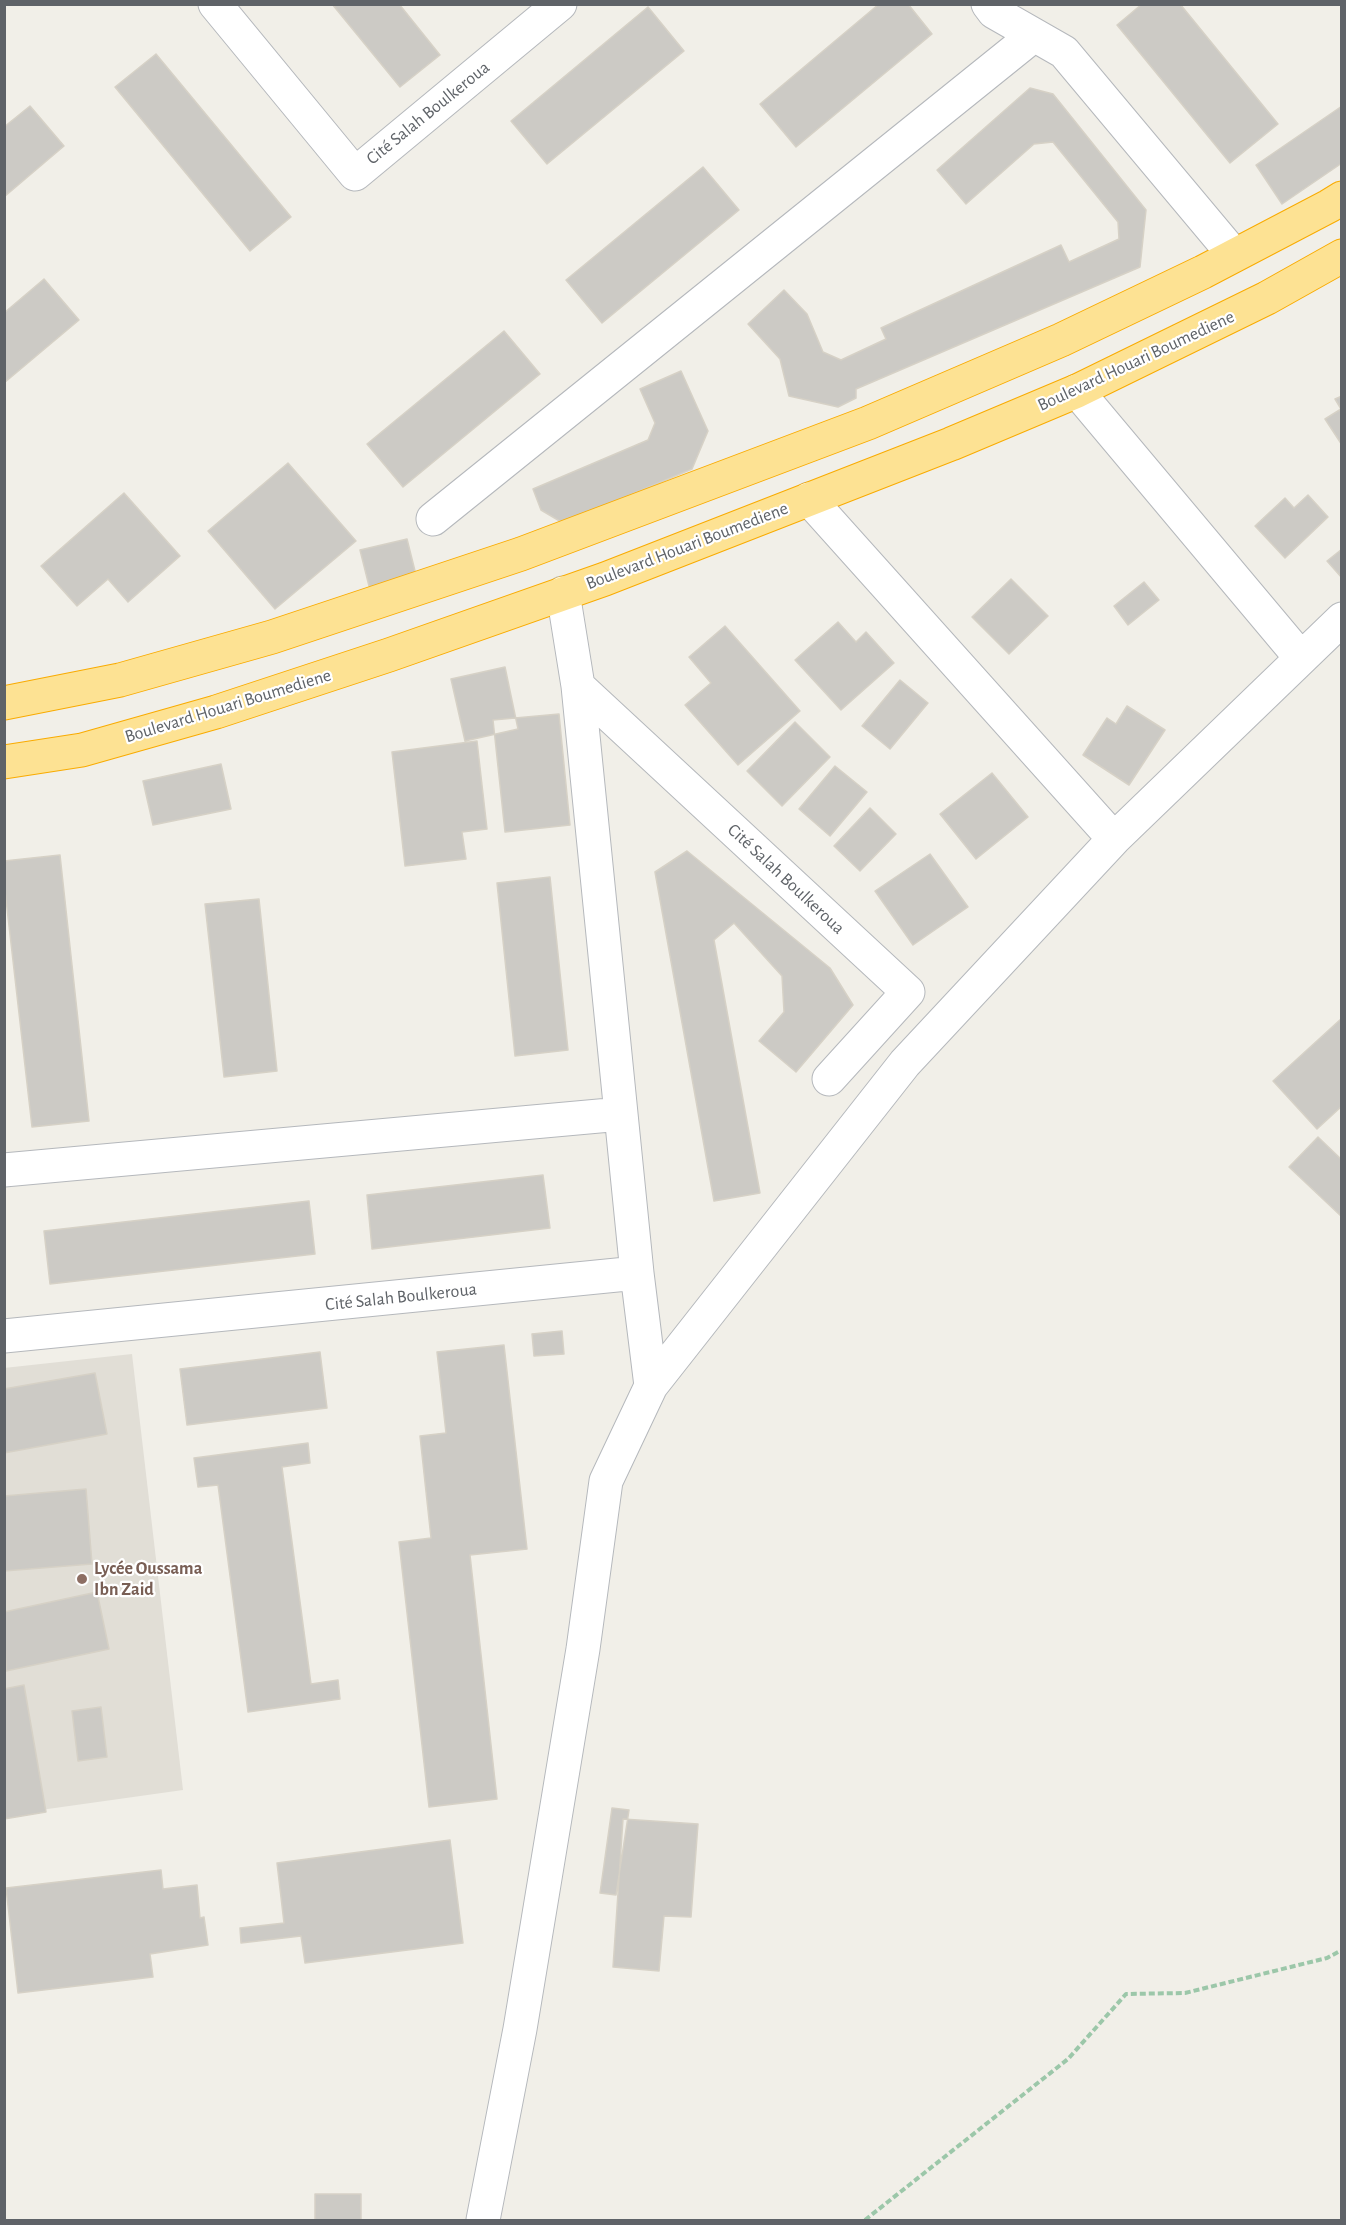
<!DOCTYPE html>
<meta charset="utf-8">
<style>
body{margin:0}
#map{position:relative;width:1346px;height:2225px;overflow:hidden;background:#f1efe8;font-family:"Alegreya Sans",sans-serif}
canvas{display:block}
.frame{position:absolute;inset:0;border:6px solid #5f6368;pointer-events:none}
</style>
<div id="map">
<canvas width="1346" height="2225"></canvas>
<div class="frame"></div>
</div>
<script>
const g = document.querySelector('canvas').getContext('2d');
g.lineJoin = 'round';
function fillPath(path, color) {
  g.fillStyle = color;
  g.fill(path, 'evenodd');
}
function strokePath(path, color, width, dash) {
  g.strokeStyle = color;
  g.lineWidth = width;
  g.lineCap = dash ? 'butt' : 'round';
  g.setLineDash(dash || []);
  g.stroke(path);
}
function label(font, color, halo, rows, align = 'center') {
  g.font = font + ' "Alegreya Sans",sans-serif';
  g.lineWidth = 4.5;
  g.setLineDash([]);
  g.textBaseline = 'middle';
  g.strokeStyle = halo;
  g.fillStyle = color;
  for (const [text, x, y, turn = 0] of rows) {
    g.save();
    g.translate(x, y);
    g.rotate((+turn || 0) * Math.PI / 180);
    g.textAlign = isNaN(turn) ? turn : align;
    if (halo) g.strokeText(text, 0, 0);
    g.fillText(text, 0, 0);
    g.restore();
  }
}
fillPath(new Path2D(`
 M132,1354L183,1790L5,1815L4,1368Z`), '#e1ded6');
const building = new Path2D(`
 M332,4H399L440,55L400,87Z
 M879,4H908L932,34L796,147L760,104Z
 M1142,4H1180L1278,124L1230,163L1117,25Z
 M648,7L684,51L547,164L511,121Z
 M156,54L291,217L250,251L115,87Z
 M1030,88L1053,94L1146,210L1140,267L856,389V398L838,407L789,396L780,359L748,324L784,290L807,314L823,352L841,360L886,339L881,328L1061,245L1069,262L1119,239L1118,222L1053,142L1034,144L966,204L937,170Z
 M30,106L64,146L4,197V127Z
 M1342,106V163L1282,204L1256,165Z
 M703,167L739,210L602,323L566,280Z
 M44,279L79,320L4,383V313Z
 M504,331L540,374L403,487L367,444Z
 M681,371L708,431L692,469L563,523L541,510L533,489L648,440L655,423L640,389Z
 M1342,396V445L1325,419L1341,409L1335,399Z
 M288,463L356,541L275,609L208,531Z
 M124,493L180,556L128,602L108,579L77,606L41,566Z
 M1308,495L1328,517L1285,558L1255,526L1285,498L1294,508Z
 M407,539L417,579L370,590L360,550Z
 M1342,549V578L1327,561Z
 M1011,579L1048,616L1009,654L972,617Z
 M1144,582L1159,600L1128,625L1114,606Z
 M838,622L856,642L866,632L894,663L841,710L795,660Z
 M725,626L800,711L738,765L685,705L711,683L689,657Z
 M505,667L518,729L465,741L451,679Z
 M900,680L928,703L890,749L862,726Z
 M1127,706L1165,730L1129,785L1083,755L1107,718L1116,724Z
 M559,714L570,825L505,832L493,720Z
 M795,722L830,757L782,806L747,771Z
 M477,741L487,829L462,832L466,859L405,866L392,752Z
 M221,764L231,809L153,825L143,781Z
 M835,766L867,792L830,836L799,809Z
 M992,773L1028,817L976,859L940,814Z
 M870,808L896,834L860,871L834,846Z
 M687,851L830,968L853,1005L796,1072L759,1041L784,1012L782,976L734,923L714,940L760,1193L714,1201L655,872Z
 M930,854L968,907L913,945L875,891Z
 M60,855L89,1121L32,1127L4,882V861Z
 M550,877L568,1050L515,1056L497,883Z
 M259,899L277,1071L224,1077L205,904Z
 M1342,1018V1106L1317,1129L1273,1081Z
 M1318,1137L1342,1160V1217L1289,1167Z
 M543,1175L550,1228L372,1249L367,1195Z
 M309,1201L315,1254L50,1284L44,1231Z
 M562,1331L564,1354L534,1356L532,1334Z
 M504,1345L527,1549L470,1555L497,1799L429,1807L399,1542L431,1538L420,1436L446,1433L437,1352Z
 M320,1352L327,1408L187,1425L180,1369Z
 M95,1373L107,1434L4,1453V1389Z
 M308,1443L310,1463L282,1467L311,1684L338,1680L340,1699L248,1712L218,1485L198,1487L194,1458Z
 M86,1489L92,1564L4,1571V1496Z
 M97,1592L109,1649L6,1671L4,1612Z
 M24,1685L46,1812L4,1819V1689Z
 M101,1707L107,1757L78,1761L72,1711Z
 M612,1808L629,1810L616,1895L600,1893Z
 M623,1819L698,1824L691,1917L664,1916L659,1971L613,1967Z
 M450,1840L463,1943L305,1963L301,1936L241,1943L240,1928L284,1923L277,1863Z
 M161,1870L163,1889L197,1885L200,1918L204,1917L208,1945L150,1954L153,1977L18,1993L6,1888Z
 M315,2194H361V2220H315Z`);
fillPath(building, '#cccac5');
strokePath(building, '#d6d1c6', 1.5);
const minor = new Path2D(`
 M215,4L355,174L560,4
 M988,4L994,12L1064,52L1234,255
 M1077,391L1301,658
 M809,499L1114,839
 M433,519L1034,35
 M578,686L908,992L829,1079
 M4,1170L621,1114
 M4,1336L637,1273L578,686L563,593
 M651,1386L905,1063L1114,839L1342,619
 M483,2220L520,2029L583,1649L606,1481L651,1386L637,1273`);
const highway = new Path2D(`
 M4,703L120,680L272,637L521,554L868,423L1061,340L1203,272L1329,206L1342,198
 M4,762L82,750L216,712L389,655L605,579L951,444L1077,391L1267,298L1342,256`);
strokePath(minor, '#b5b8bc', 35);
strokePath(highway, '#f9ab00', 35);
strokePath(new Path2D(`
 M865,2220L1068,2059L1126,1994L1185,1993L1327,1958L1342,1950`), '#9cc7a9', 4, [6, 3]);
strokePath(minor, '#fff', 33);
strokePath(highway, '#fde293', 33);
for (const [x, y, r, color] of [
 [82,1579,6,"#8d6e63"]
]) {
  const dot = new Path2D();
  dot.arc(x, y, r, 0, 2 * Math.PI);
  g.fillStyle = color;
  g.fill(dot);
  strokePath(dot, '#fff', 2);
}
label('18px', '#5f6368', '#fff', [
 ["Cité Salah Boulkeroua",428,113,-39],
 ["Boulevard Houari Boumediene",1136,361,-25],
 ["Boulevard Houari Boumediene",687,546,-21],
 ["Boulevard Houari Boumediene",228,706,-17],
 ["Cité Salah Boulkeroua",786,879,43],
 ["Cité Salah Boulkeroua",401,1297,-6]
]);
label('bold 18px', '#785e54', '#fff', [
 ["Lycée Oussama",94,1569],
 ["Ibn Zaid",94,1590]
], 'left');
</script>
